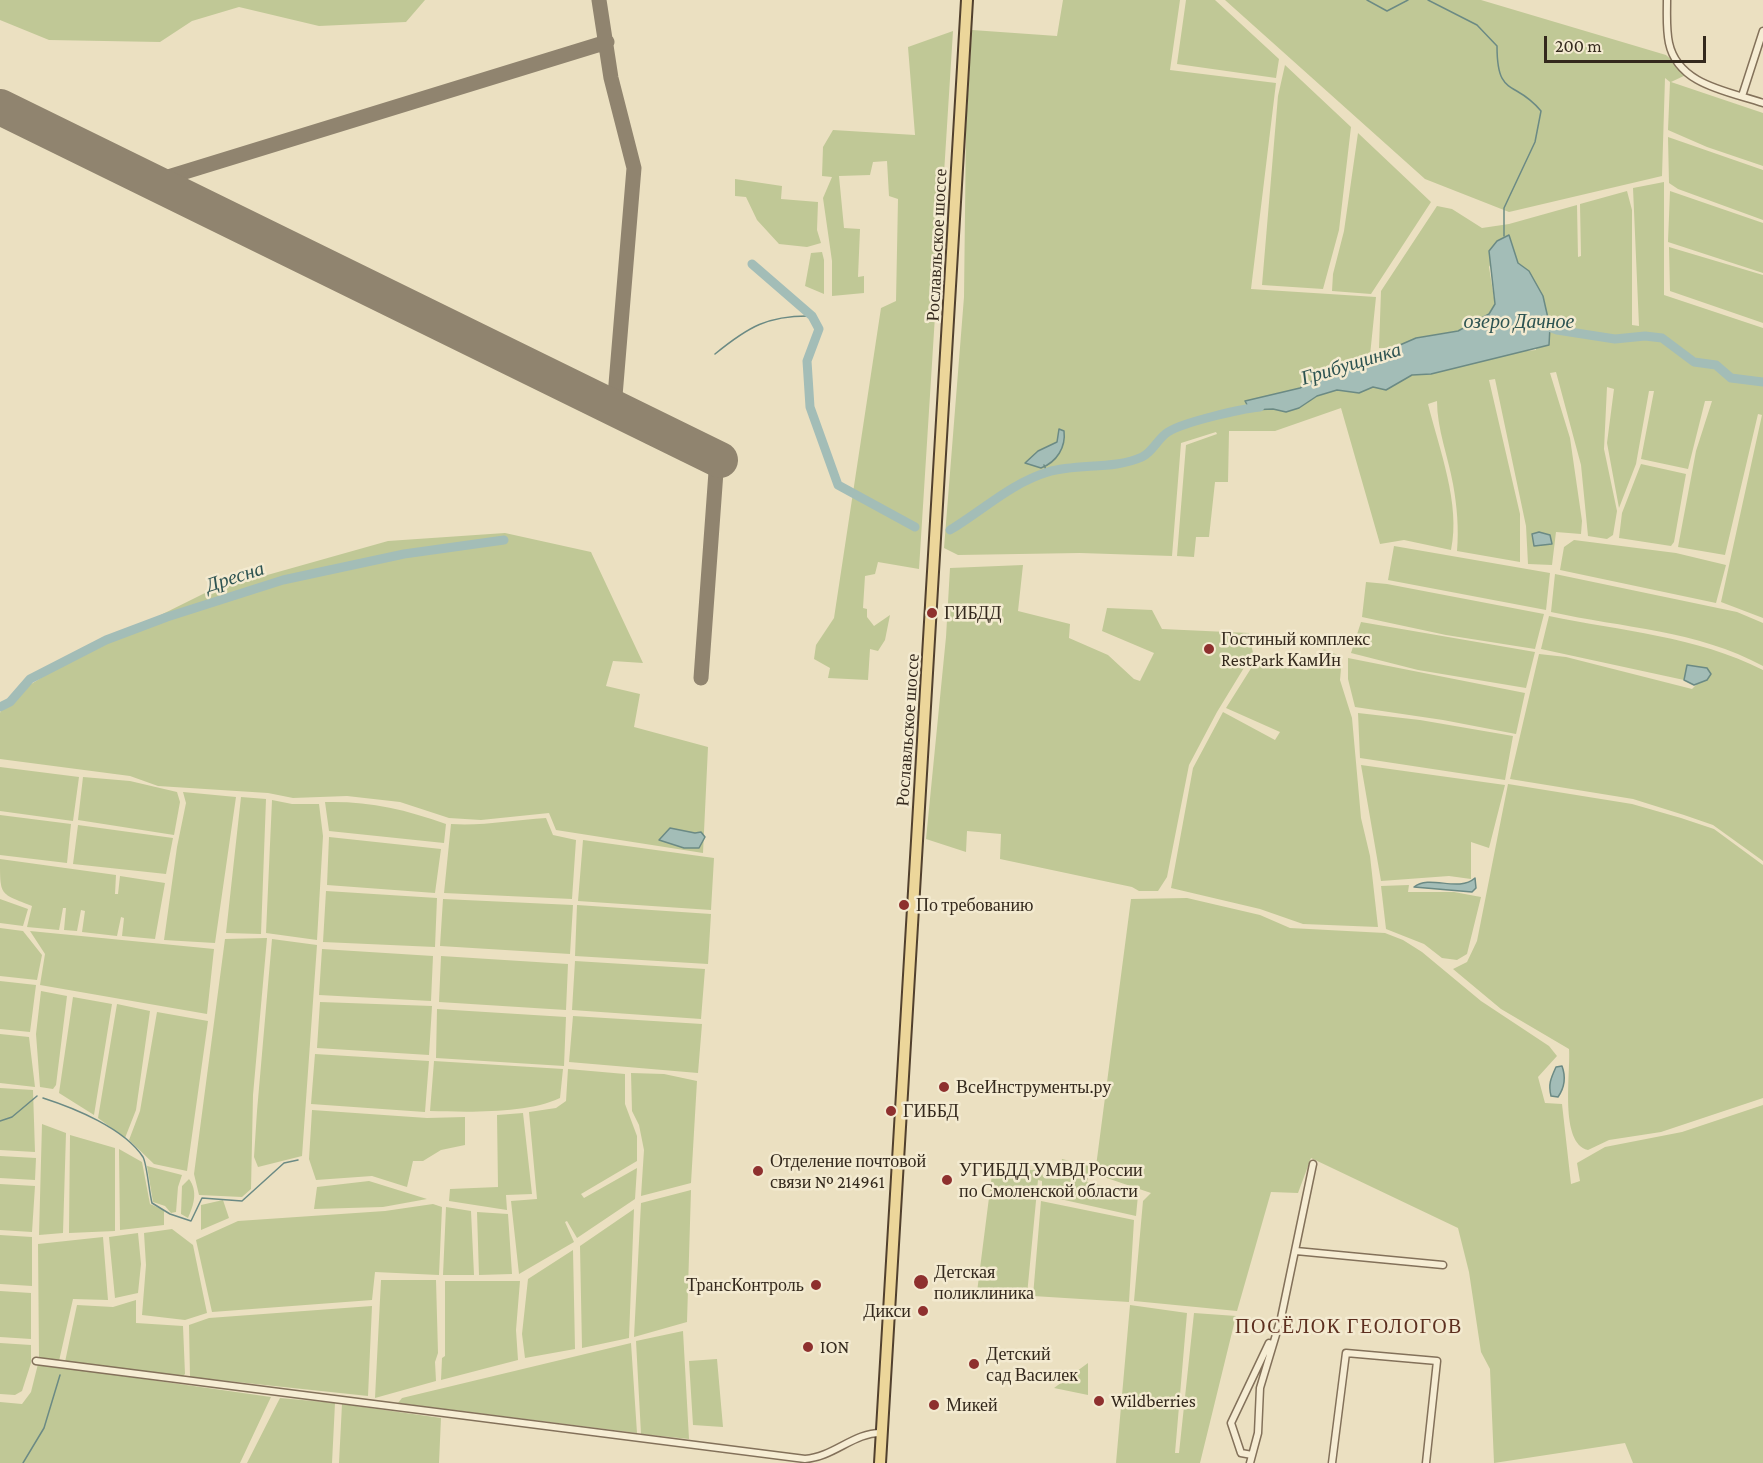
<!DOCTYPE html>
<meta charset="utf-8">
<style>
body{margin:0}
#map{position:relative;width:1763px;height:1463px;overflow:hidden;background:#ebe0c1;font-family:"Crimson Pro",serif}
canvas{display:block}
.scale{position:absolute;left:1544px;top:36px;width:162px;height:27px;box-sizing:border-box;border:3px solid #34291d;border-top:0;padding-left:8px;font-size:18px;line-height:21px;white-space:nowrap;color:#34291d;-webkit-text-stroke:4px #f3ead0;paint-order:stroke}
</style>
<div id="map">
<canvas width="1763" height="1463"></canvas>
<div class="scale">200 m</div>
</div>
<script>
const g = document.querySelector('canvas').getContext('2d');
g.lineJoin = 'round';
function fillPath(path, color) {
  g.fillStyle = color;
  g.fill(path, 'evenodd');
}
function strokePath(path, color, width, dash) {
  g.strokeStyle = color;
  g.lineWidth = width;
  g.lineCap = dash ? 'butt' : 'round';
  g.setLineDash(dash || []);
  g.stroke(path);
}
function label(font, color, halo, rows, align = 'center') {
  g.font = font + ' "Crimson Pro",serif';
  g.lineWidth = 5;
  g.setLineDash([]);
  g.textBaseline = 'middle';
  g.strokeStyle = halo;
  g.fillStyle = color;
  for (const [text, x, y, turn = 0] of rows) {
    g.save();
    g.translate(x, y);
    g.rotate((+turn || 0) * Math.PI / 180);
    g.textAlign = isNaN(turn) ? turn : align;
    if (halo) g.strokeText(text, 0, 0);
    g.fillText(text, 0, 0);
    g.restore();
  }
}
fillPath(new Path2D(`
 M0,0H425L406,22L319,26L239,7L192,21L160,42L49,40L0,20Z
 M1063,0H1180L1170,70L1276,83L1251,289L1376,297L1369,365L1338,366L1300,388L1250,410L1273,409L1286,412L1299,408L1317,396L1337,390L1359,393L1373,387L1386,390L1412,375L1431,374L1515,352L1536,350L1529,271L1518,264L1509,235L1489,267L1495,304L1489,314L1458,331L1416,338L1393,348H1379L1381,291L1437,206L1452,209L1482,228L1509,224L1577,205L1578,257L1581,256L1580,204L1627,191L1632,210V325L1639,326L1633,188L1664,182V295L1763,328V618L1721,602L1762,415L1758,414L1725,555L1678,547L1696,451L1712,401H1705L1688,469L1641,459L1654,391H1649L1636,464L1619,508L1607,443L1614,389L1607,387L1604,449L1617,511L1613,535L1607,539L1588,536L1581,465L1556,372L1550,373L1570,438L1582,521L1581,534L1556,532L1552,565L1528,564L1526,526L1495,379L1489,380L1520,514V562L1457,551C1459,529 1457,506 1453,484C1448,456 1437,429 1437,401L1428,404C1439,449 1461,504 1451,550L1404,540L1380,544L1341,408L1275,431H1229L1228,482H1215L1209,537H1196L1194,557L1177,556L1186,445L1217,434L1216,432L1181,443L1172,556L1080,553L958,555L944,548L964,297L966,127L972,30L1057,36Z
 M1186,0H1215L1279,59L1276,78L1177,64Z
 M1225,0H1481L1666,55L1688,74L1671,82L1763,113V166L1707,147L1668,130L1670,82L1665,78L1662,176L1509,212L1425,179Z
 M953,31L919,569L878,562L875,574L865,576L863,608L867,609V617L874,626L890,615L885,640L878,651L870,649L868,680L828,678L830,668L814,659L816,645L834,618L881,308L896,301L898,199L889,196L887,161L873,162L870,175L839,176L844,228L860,229L858,277L864,276V293L832,296V261L823,198L832,177L822,176L823,147L833,130L915,135L908,47Z
 M1285,65L1351,127L1339,230L1323,289L1262,285L1278,96Z
 M1358,133L1431,202L1371,294L1332,291L1333,274L1344,231Z
 M1668,137L1763,170V220L1678,189L1669,183Z
 M735,179L782,186L781,199L818,202L817,230L821,243L807,247L779,244L757,220L746,197L735,196Z
 M1670,191L1763,223V273L1668,242Z
 M1669,247L1763,275V323L1670,291Z
 M822,252L824,260V294L805,286L811,253Z
 M1641,464L1686,474L1674,542L1671,546L1619,538L1622,513Z
 M505,533L591,552L643,663L613,661L606,686L640,694L634,727L708,747L703,853L556,830L549,813L481,820L449,818L400,802L347,796L293,798L268,793L158,786L130,776L0,759V713L4,701L68,661L207,592L388,541Z
 M1574,540L1676,553L1726,565L1716,603L1560,570L1564,547Z
 M1394,546L1550,573L1546,610L1388,580Z
 M1023,565L1018,611L1070,624L1069,638L1108,655L1134,679L1140,681L1154,653L1102,631L1107,608L1152,610L1162,629L1249,633L1253,653L1217,712L1189,765L1167,877L1158,891H1139L1132,887L1000,859L1001,834L967,831L966,852L926,839L946,637L950,568Z
 M1555,574L1737,612L1763,623V666C1697,630 1623,628 1551,612Z
 M1366,582L1387,584L1544,614L1535,649L1446,635L1362,617Z
 M1549,616C1621,631 1696,636 1763,670V861L1713,825L1684,815L1633,799L1510,779L1539,654L1566,657L1692,689L1700,681L1707,680L1687,665L1684,680L1541,649Z
 M1361,622L1535,652L1526,688L1418,670L1351,653Z
 M1324,649L1342,657L1340,680L1352,718L1361,818L1370,856L1378,927L1303,924L1260,909L1171,888L1193,768L1223,712L1275,740L1280,732L1226,708L1255,662L1307,670Z
 M1348,658L1525,693L1516,734L1443,720L1355,707L1348,679Z
 M1358,713L1420,720L1513,736L1505,780L1360,758Z
 M1361,765L1505,785L1489,848L1471,842V879L1449,876L1381,881Z
 M0,767L79,777L73,821L0,811Z
 M83,777L130,781L177,792L180,802L174,835L78,820Z
 M1508,784L1632,804L1681,818L1714,829L1763,865V1098L1661,1132L1609,1140L1588,1150C1559,1143 1571,1073 1569,1049L1501,1009L1453,969L1467,962L1477,941Z
 M183,792L236,797L215,943L164,940L177,847L186,803Z
 M241,797L266,799L261,934L226,933Z
 M272,800L292,804H319L323,836L317,940L266,933Z
 M325,802C369,801 404,809 446,824L444,843L329,831Z
 M0,815L71,824L67,863L0,855Z
 M546,818L553,835L576,840L572,899L444,893L451,824C483,826 514,820 546,818Z
 M78,825L173,838L166,874L73,864Z
 M329,837L441,849L435,893L327,885Z
 M583,840L714,858L711,910L578,901Z
 M0,859L116,875L115,894H118L120,876L165,883L155,939L122,936L124,918L121,917L117,936L82,932L85,911L81,910L77,931L64,930L66,908H63L59,930L27,927L32,906C0,893 0,897 0,859Z
 M1409,885L1408,892H1454L1481,897L1467,954L1457,960L1442,958L1424,944L1386,929L1381,886Z
 M326,891L437,898L435,947L323,942Z
 M1187,898L1260,915L1290,928L1385,933L1403,940L1422,952L1481,1001L1549,1046L1557,1056L1538,1077L1545,1103L1562,1104L1571,1184L1580,1181L1577,1163L1605,1147L1682,1132L1763,1105V1463H1633L1625,1443L1494,1463L1490,1369L1481,1352L1469,1272L1458,1228L1311,1158L1298,1193L1271,1192L1237,1311L1134,1301L1143,1201L1151,1193L1095,1174L1131,899Z
 M0,899L28,909L23,926L0,923Z
 M443,899L573,905L570,954L440,946Z
 M577,905L711,914L708,964L575,956Z
 M0,928L23,931L42,955L37,980L0,976Z
 M30,931L214,949L207,1014L40,985L45,954Z
 M267,938L253,1095L251,1189L242,1197L199,1195L194,1174L225,939Z
 M272,939L317,945L302,1156L258,1167L254,1157L257,1111Z
 M322,949L433,956L431,1001L319,995Z
 M441,956L568,964L566,1010L439,1002Z
 M575,961L705,969L701,1019L572,1010Z
 M0,981L36,985L30,1032L0,1029Z
 M41,991L67,996L56,1085L53,1089L40,1087L36,1034Z
 M73,997L112,1004L94,1115L59,1093Z
 M320,1002L432,1006L429,1055L317,1048Z
 M117,1004L150,1011L136,1110L125,1138L98,1118Z
 M437,1009L566,1017L564,1066L436,1058Z
 M157,1012L208,1021L187,1171L154,1164L129,1140L140,1111Z
 M573,1016L702,1024L698,1073L569,1062Z
 M0,1034L29,1037L35,1087L0,1083Z
 M315,1054L429,1061L425,1112L311,1104Z
 M434,1061L563,1069L560,1098C527,1114 467,1112 430,1111Z
 M568,1069L625,1074V1104L637,1136V1161L581,1194L584,1198L637,1168L635,1199L577,1238L567,1221L565,1222L574,1242L519,1274L511,1201L537,1199L529,1112L556,1108L566,1101Z
 M631,1073L664,1074L697,1081L691,1183L641,1196L644,1150L639,1125L632,1111Z
 M0,1088L33,1090L35,1152L0,1150Z
 M312,1110L427,1118L465,1117V1145L441,1150L423,1161H413L407,1187L372,1176L316,1180L309,1159Z
 M523,1113L532,1194L506,1195L507,1210L449,1201L450,1189L498,1187L497,1115Z
 M42,1124L66,1133L63,1233L39,1235Z
 M70,1135L115,1148V1231L69,1233Z
 M119,1149L142,1162L150,1204L164,1210V1225L120,1230Z
 M0,1156L36,1158L35,1180L0,1178Z
 M1062,1159L1090,1166L1087,1182L1138,1195L1136,1216L1042,1195V1181L1038,1180L1027,1295L977,1292L992,1174L1041,1169L1043,1177L1058,1179Z
 M147,1166L182,1175L178,1187L176,1212L171,1213L165,1206L153,1202Z
 M189,1179C198,1191 194,1205 188,1218L181,1214L182,1186Z
 M369,1181L427,1199L383,1207L314,1209L317,1187Z
 M0,1184L35,1186L32,1232L0,1230Z
 M691,1190L687,1322L634,1337L641,1203Z
 M223,1200L229,1218L201,1230V1205Z
 M1041,1201L1134,1220L1129,1302L1033,1296Z
 M433,1204L442,1207L439,1275L375,1272L372,1300L212,1312L196,1240L238,1221L385,1211Z
 M446,1207L471,1211L474,1275H443Z
 M634,1209L629,1338L582,1348L580,1246Z
 M477,1212L508,1214L512,1274L479,1275Z
 M172,1229L193,1245L207,1313L185,1320L142,1315L146,1265L144,1233Z
 M138,1233L141,1264L138,1293L115,1298L109,1237Z
 M0,1235L32,1237V1286L0,1284Z
 M103,1237L108,1300L73,1299L59,1361L39,1358L38,1244Z
 M573,1250L575,1349L525,1358L522,1334L528,1279Z
 M381,1280H436L438,1353L435,1362L436,1381L375,1398Z
 M445,1281H520L516,1330L518,1360L441,1380L442,1358L445,1356Z
 M0,1291L31,1293V1339L0,1337Z
 M136,1300V1323L183,1326L185,1374L183,1376L65,1362L77,1305L113,1307Z
 M1130,1305L1187,1313L1175,1453H1179L1194,1313L1236,1316L1200,1463H1116Z
 M372,1306L368,1396L190,1377L189,1325L209,1318Z
 M683,1331L689,1439L641,1434L636,1341Z
 M0,1343L31,1345V1363L22,1391L15,1395L0,1394Z
 M631,1343L637,1433L398,1403L402,1398Z
 M717,1359L723,1427L693,1425L689,1361Z
 M1088,1363V1395L1054,1388Z
 M38,1364L271,1397L240,1463H0V1402L22,1404L31,1392Z
 M280,1398L335,1403L332,1463H247Z
 M342,1404L441,1418L439,1463H339Z`), '#c0c896');
const water = new Path2D(`
 M1509,235L1518,263L1529,271L1543,296L1550,327L1549,345L1431,374L1412,375L1386,390L1373,387L1359,393L1337,390L1317,396L1299,408L1286,412L1273,409L1250,410L1245,401L1300,388L1338,366L1369,365L1393,348L1416,338L1458,331L1489,314L1495,304L1489,251L1497,241Z
 M1059,429L1064,431C1066,447 1057,462 1041,468L1025,463L1038,451L1057,442Z
 M1539,532L1550,535L1552,544L1534,546L1532,534Z
 M1687,665L1707,668L1711,674L1707,680L1694,685L1684,680Z
 M670,828L695,833L701,832L705,837L699,848H684L659,840Z
 M1475,878L1476,888L1472,892L1414,887C1430,874 1458,893 1475,878Z
 M1562,1066C1566,1077 1565,1087 1558,1097L1551,1096C1548,1084 1551,1078 1556,1067Z`);
fillPath(water, '#a3bdb7');
strokePath(water, '#6b8a84', 1.5);
strokePath(new Path2D(`
 M1367,0L1387,11L1408,0
 M1428,0L1477,25L1497,46C1497,99 1515,79 1541,111L1535,142L1504,208V236
 M715,354C748,327 768,315 812,316
 M1044,465L1047,472
 M43,1098C74,1108 124,1128 143,1157C147,1164 149,1192 152,1203L170,1214L191,1221L202,1198L242,1201L284,1163L298,1160
 M0,1121L12,1117L37,1096
 M23,1463L44,1428L60,1375`), '#6b8a84', 1.5);
strokePath(new Path2D(`
 M752,264L812,316L819,329L807,361L810,407L838,485L915,527
 M1541,324L1557,330L1615,339L1645,336L1662,338L1694,362L1716,365L1731,378L1763,382
 M950,530C982,511 1011,483 1048,472C1078,463 1113,470 1142,457C1153,452 1158,438 1168,432C1184,422 1240,409 1260,407
 M0,707L10,702L30,679L106,640L167,617L283,580L404,554L504,540`), '#a3bdb7', 9);
strokePath(new Path2D(`
 M599,0L611,78L634,168L614,408
 M152,182L607,42
 M701,678L717,458`), '#90846f', 15);
strokePath(new Path2D(`
 M0,107L720,460`), '#90846f', 36);
const minor = new Path2D(`
 M1667,0C1667,14 1666,29 1669,43C1678,85 1727,91 1763,103
 M1742,96L1763,31
 M1296,1251L1443,1265
 M36,1361L805,1459C834,1457 854,1432 882,1433
 M1252,1455L1241,1453L1231,1423L1269,1343
 M1250,1463L1258,1433L1260,1388L1281,1318L1313,1164
 M1332,1463L1346,1353L1437,1361L1426,1463`);
const primary = new Path2D(`
 M880,1463L967,0`);
strokePath(minor, '#83715a', 9);
strokePath(primary, '#51402e', 14);
strokePath(minor, '#f6edd4', 6);
strokePath(primary, '#ecd69a', 10);
for (const [x, y, r, color] of [
 [932,613,6,"#8e302e"],
 [1209,649,6,"#8e302e"],
 [904,905,6,"#8e302e"],
 [944,1087,6,"#8e302e"],
 [891,1111,6,"#8e302e"],
 [758,1171,6,"#8e302e"],
 [947,1180,6,"#8e302e"],
 [921,1282,8,"#8e302e"],
 [816,1285,6,"#8e302e"],
 [923,1311,6,"#8e302e"],
 [808,1347,6,"#8e302e"],
 [974,1364,6,"#8e302e"],
 [1099,1401,6,"#8e302e"],
 [934,1405,6,"#8e302e"]
]) {
  const dot = new Path2D();
  dot.arc(x, y, r, 0, 2 * Math.PI);
  g.fillStyle = color;
  g.fill(dot);
  strokePath(dot, '#f3ead0', 2);
}
label('18px', '#34291d', '#f3ead0', [
 ["Рославльское шоссе",937,245,-87],
 ["Рославльское шоссе",908,730,-86]
]);
label('18px', '#34291d', '#f3ead0', [
 ["ГИБДД",944,613],
 ["Гостиный комплекс",1221,639],
 ["RestPark КамИн",1221,660],
 ["По требованию",916,905],
 ["ВсеИнструменты.ру",956,1087],
 ["ГИББД",903,1111],
 ["Отделение почтовой",770,1161],
 ["связи № 214961",770,1182],
 ["УГИБДД УМВД России",959,1170],
 ["по Смоленской области",959,1191],
 ["Детская",934,1272],
 ["поликлиника",934,1293],
 ["ТрансКонтроль",804,1285,"right"],
 ["Дикси",911,1311,"right"],
 ["ION",820,1347],
 ["Детский",986,1354],
 ["сад Василек",986,1375],
 ["Wildberries",1111,1401],
 ["Микей",946,1405]
], 'left');
label('italic 20px', '#2d5351', '#f3ead0', [
 ["озеро Дачное",1519,322],
 ["Грибущинка",1351,364,-17],
 ["Дресна",235,577,-18]
]);
g.letterSpacing = '1.5px';
label('20px', '#5d2f1f', '#f3ead0', [
 ["ПОСЁЛОК ГЕОЛОГОВ",1349,1327]
]);
g.letterSpacing = '0px';
</script>
